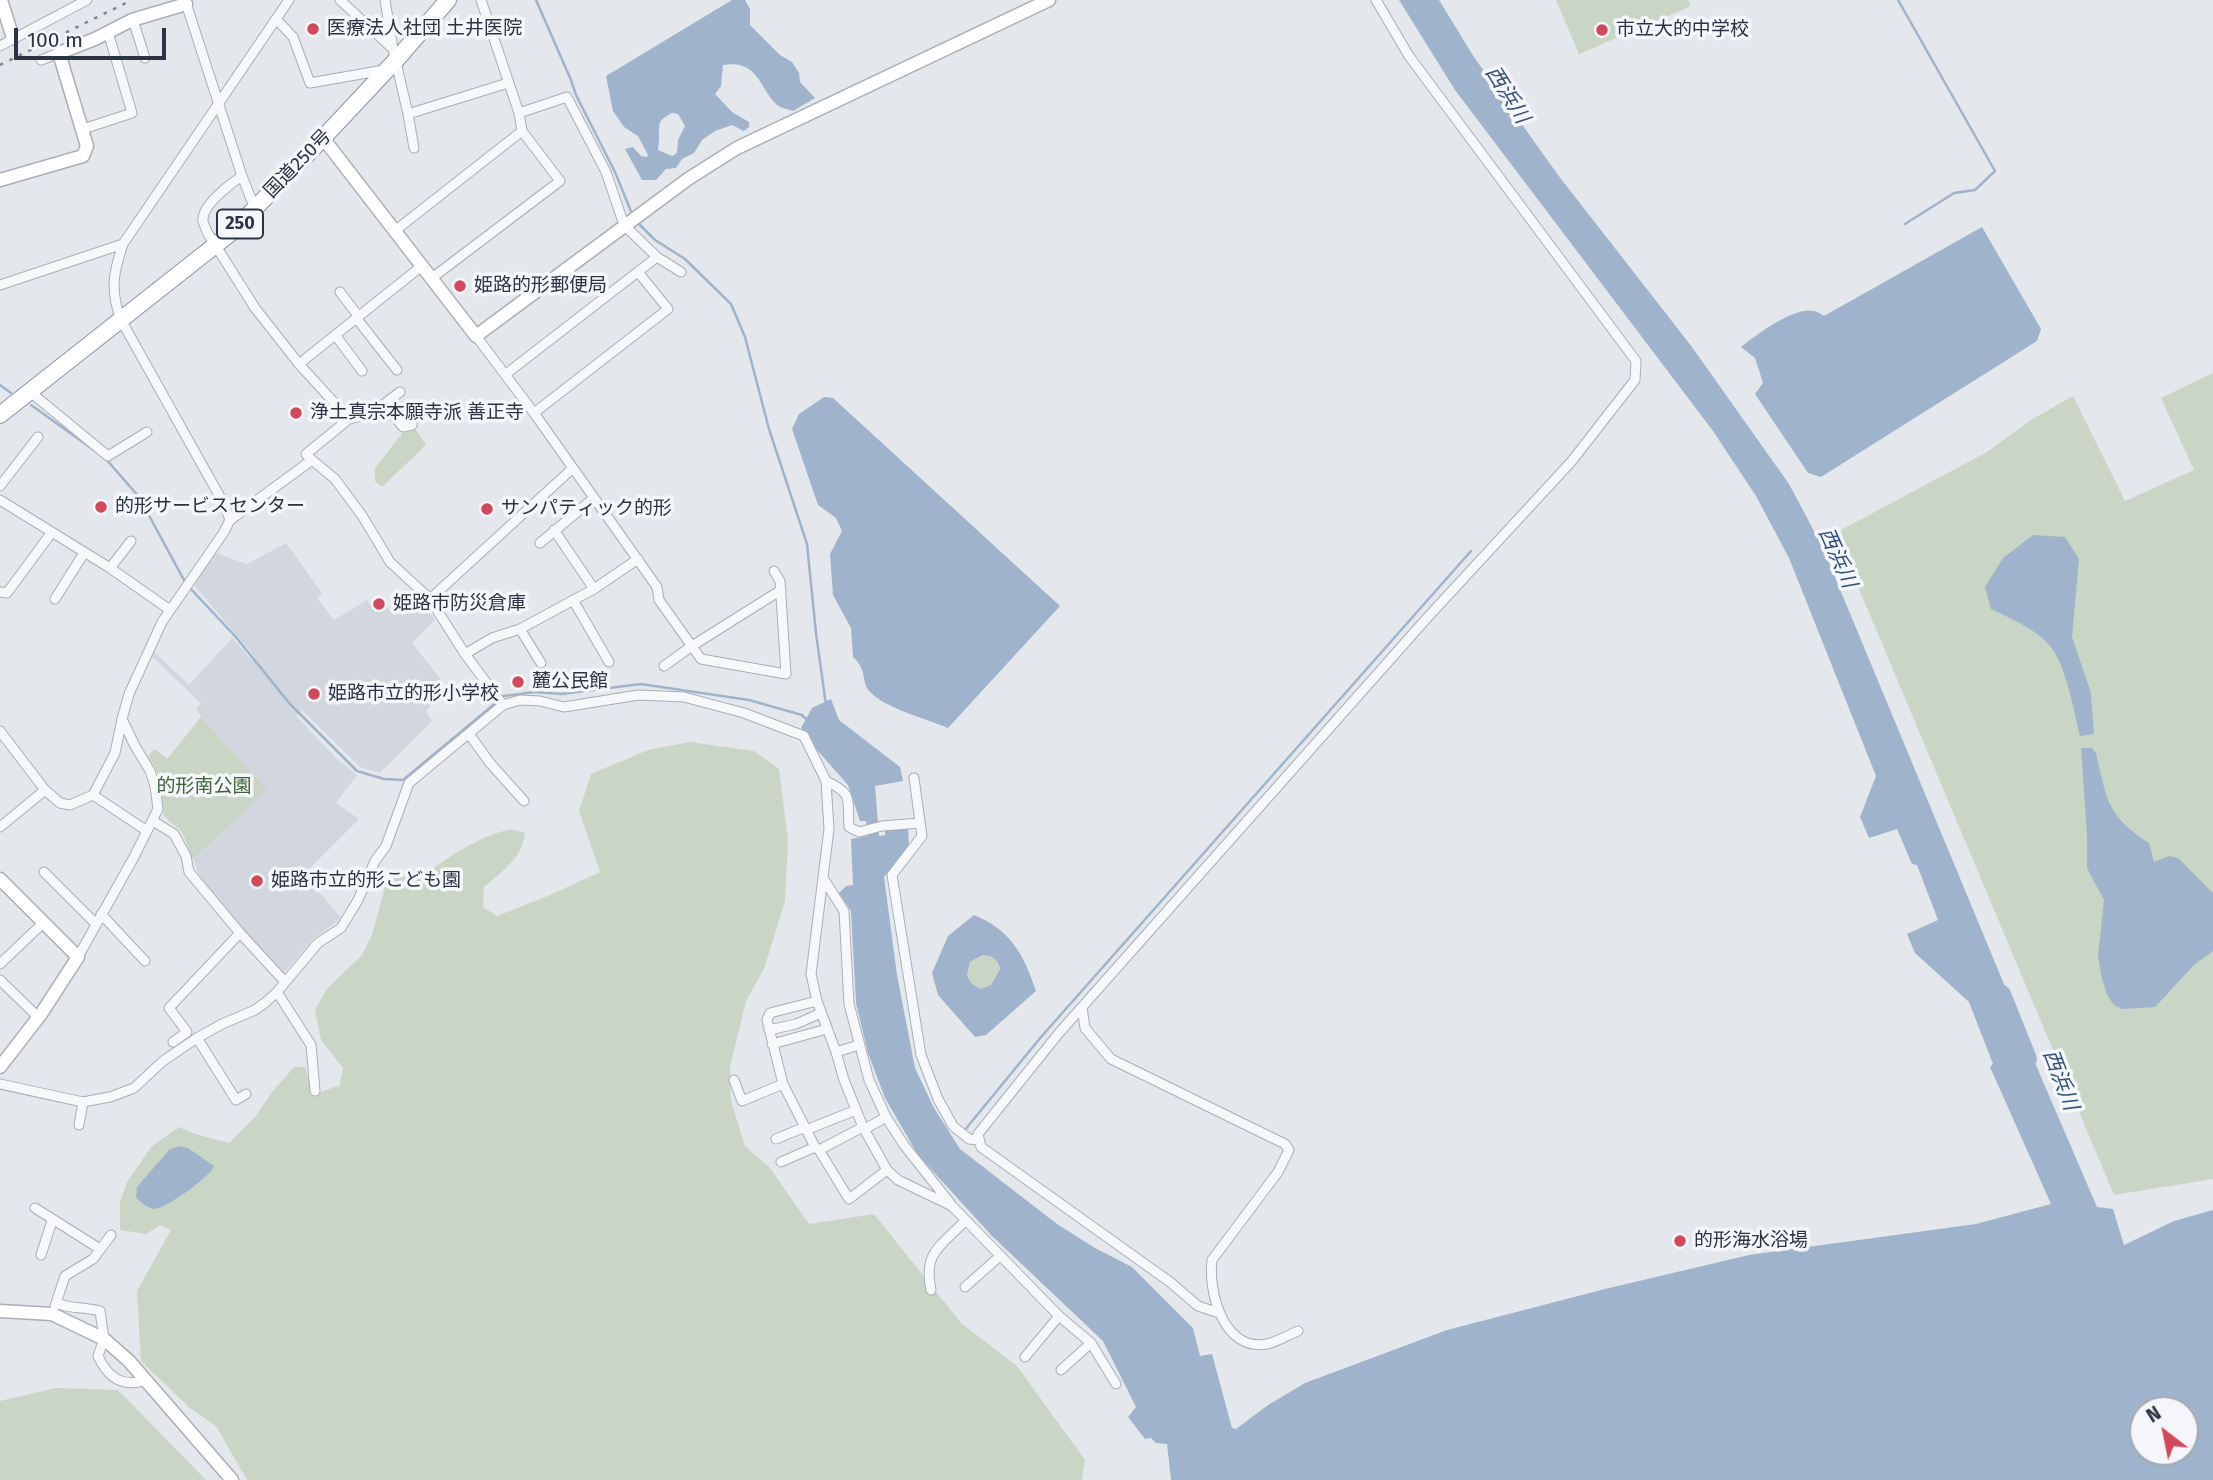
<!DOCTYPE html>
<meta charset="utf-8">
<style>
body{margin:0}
#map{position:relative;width:2213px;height:1480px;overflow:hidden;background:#e4e7ec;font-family:"Fira Sans",sans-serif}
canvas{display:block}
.north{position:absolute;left:2129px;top:1396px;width:70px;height:70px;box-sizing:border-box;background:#f4f6f9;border:2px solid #a4a8b1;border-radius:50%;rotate:328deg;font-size:19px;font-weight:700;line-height:28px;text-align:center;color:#2b3445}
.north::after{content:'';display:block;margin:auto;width:24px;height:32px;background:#d1495b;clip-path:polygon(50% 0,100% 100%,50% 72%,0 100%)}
.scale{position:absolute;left:14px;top:28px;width:152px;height:32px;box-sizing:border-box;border:4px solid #2b3445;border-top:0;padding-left:9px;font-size:21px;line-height:24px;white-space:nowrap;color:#2b3445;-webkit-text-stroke:5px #f4f6f9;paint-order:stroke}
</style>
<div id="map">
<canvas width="2213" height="1480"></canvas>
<div class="north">N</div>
<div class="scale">100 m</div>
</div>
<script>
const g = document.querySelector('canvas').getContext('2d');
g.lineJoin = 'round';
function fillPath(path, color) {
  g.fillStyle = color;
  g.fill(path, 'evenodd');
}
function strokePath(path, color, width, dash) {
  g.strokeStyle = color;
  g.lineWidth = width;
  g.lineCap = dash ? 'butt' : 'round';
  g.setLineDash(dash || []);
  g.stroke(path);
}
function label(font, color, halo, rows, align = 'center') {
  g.font = font + ' "Fira Sans","Noto Sans JP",sans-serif';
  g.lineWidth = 7;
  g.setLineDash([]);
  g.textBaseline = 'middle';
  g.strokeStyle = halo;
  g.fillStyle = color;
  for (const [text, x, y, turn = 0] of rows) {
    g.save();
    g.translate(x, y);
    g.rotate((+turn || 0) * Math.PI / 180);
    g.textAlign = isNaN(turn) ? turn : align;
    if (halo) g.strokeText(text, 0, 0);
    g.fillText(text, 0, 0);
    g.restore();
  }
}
fillPath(new Path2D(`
 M286,543L322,593L317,598L334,620L367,600L371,605L381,598L391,612L416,594L435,620L412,643L443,682L426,712L432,721L380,773L360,767L302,710L296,716L337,759L357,775L336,803L359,819L304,874L340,917L338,921L314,938L283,974L213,895L199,875L193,859L266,790L201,717L196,709L201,703L151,656L153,651L189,685L232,638L251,659L255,657L194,585L215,553L247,564Z`), '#d2d6de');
fillPath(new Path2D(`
 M1556,0H1688L1691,6L1579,54Z
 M2213,373V1179L2114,1195L1841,546V530L1987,452L2031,420L2073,396L2125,501L2194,470L2161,398Z
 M414,427L426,445L382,487L375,481V468L404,431Z
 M201,717L267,790L193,859L182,832L164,816L161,780L148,756L155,749L167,759Z
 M690,742L754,751L779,769L788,840L785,901L764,969L746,1001L730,1067L731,1101L745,1146L770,1168L809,1224L874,1214L961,1323L1017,1366L1085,1460L1082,1480H247L216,1426L190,1408L141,1361L137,1291L171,1230L160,1225L146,1234L120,1230V1202L127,1182L152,1146L179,1127L195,1134L229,1143L256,1116L272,1092L294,1067H305L313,1095L337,1086L339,1088L343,1068L321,1040L315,1010L327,989L362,955L372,935L385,887L395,876L422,879C435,863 488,832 509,830C514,829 521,832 525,833C522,858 503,871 484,887L483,907L497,916L548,896L600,872L579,811L591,774L648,750Z
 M984,955C993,957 998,959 1000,969L991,985L980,989L972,984L967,977L970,962Z
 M56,1388L118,1390L206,1480H0V1401Z`), '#c9d6c5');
fillPath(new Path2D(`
 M732,0H745L750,9V25L780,55L792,62L799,73L800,82L815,98L793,111C788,109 781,108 777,105C759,88 758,59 723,65L721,86L715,94L732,112L749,122V127L744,131L732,125L715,131L702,140L694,153L682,159L676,168L666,169L656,180H642L625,149L633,147L641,156L647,157L648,155L638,136L624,127L613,111L606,76ZM672,113L678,114L685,126L678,140L677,153L672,156L658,150C658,146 659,142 659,138C660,122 656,122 672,113Z
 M1399,0H1439L1474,57L1558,175L1692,347L1789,484L1822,546L2016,1013L2007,1018L2015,1039L2023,1035L2097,1207L2113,1209L2124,1245L2174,1221L2213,1210V1480H1171L1167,1444L1156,1443L1151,1438L1145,1439L1128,1417L1136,1407L1103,1341L992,1236L918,1155L885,1098L868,1053L856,1003L851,911L839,893L846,886L853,885L851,839L868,836L866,821H860L848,785L817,750L801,728L812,708L831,699L839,720L900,767L903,781L875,786L879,836L885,835V830L908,828L909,847L884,877L897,975L915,1068L934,1108L960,1149L1057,1224L1095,1248L1132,1267L1193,1328L1200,1356L1212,1354L1232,1428L1236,1429L1268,1405L1305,1383L1447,1330L1605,1289L1749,1255L1976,1224L2051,1204L1990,1067L1993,1064L1969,1002L1915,953L1907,934L1938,920L1917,865L1912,864L1897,829L1869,838L1860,817L1876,776L1789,558L1756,496L1713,431L1455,90ZM2143,1410H2185V1452H2143Z
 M1982,227L2041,329L2037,341L1821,477L1808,473L1755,394L1763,383L1755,358L1741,347C1756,335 1794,306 1814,311C1818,312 1821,314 1824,316Z
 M824,397L833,398L1060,606L948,728C927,719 884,708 869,691C861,681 868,671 853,657L851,628L833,595L830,554L842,531L836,518L818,505L792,429L799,414Z
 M2033,535L2065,537L2079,559L2072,637L2091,693L2094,734L2080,736C2074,712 2066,666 2051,647C2036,629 2012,619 1991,609L1985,587L2003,558Z
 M2081,748H2092L2096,753C2107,799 2106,815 2149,843L2154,862L2169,856L2178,858L2213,893V951L2195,964L2155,1007L2122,1009L2114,1005L2107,995L2101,975L2098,956L2104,900L2087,868V835Z
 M974,915C1011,930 1024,955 1036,991L986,1035L975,1037L938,995L932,973L948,936ZM983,955C993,956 998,959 1000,969L991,985L980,989L972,984L967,976L970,962Z
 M179,1146L188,1148L214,1166C210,1177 168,1207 155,1209C148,1209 141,1202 136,1198L137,1187L169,1150Z`), '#9fb4cc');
strokePath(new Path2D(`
 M536,0L571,80L576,95L615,172L632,214
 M1898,0L1995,171L1975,190L1954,193L1905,224
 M637,222L655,240L685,259L731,304L745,337L769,429L807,544L816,633L826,705
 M0,385L11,393
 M31,405L98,453
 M106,459L139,497L185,582
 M189,587L235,636L290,704L357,771L384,779L403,780L504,696L535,692L561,694L641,684L749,700L802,715L809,722
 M964,1131L1041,1037L1471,551`), '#9fb4cc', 2.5);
strokePath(new Path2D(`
 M2002,994L2028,1059`), '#9fb4cc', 18);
const street = new Path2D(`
 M185,0L242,176L255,209
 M340,0L393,49L408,114L414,148
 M385,0L393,49
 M481,0L519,113L522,131
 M276,19L293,37L310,83L384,70
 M133,20L145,58
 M0,46L87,0
 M41,60L59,53
 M519,113L567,97L606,172L624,225L657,257L681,272
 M408,114L508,83
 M83,129L132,113L108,32
 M242,176C230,184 201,206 203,221C204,225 206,229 207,232L255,308L299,364L349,419L306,454L312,460
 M396,230L522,131L560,181L432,278
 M0,285L123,244
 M340,292L359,317
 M357,319L397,370
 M336,336L362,371
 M476,336L534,413L657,587L659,600L701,659L786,674L780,581L774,571
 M299,364L423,265
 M506,374L657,257
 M29,391L108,456L147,432
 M384,404L403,427L412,425
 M534,413L668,309L638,272
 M349,419L371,414L400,392
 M0,486L38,437
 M0,500L110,568L170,610
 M230,520L312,460L335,479L363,517L390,562L430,599L465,654L503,705
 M554,530L594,589L638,559
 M540,543L594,498
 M110,568L131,541
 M0,592L7,593L52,532
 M55,599L84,553
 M430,599L573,468
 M573,600L609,662
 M520,629L541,663
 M465,654L492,638L520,629L594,589
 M664,666L692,646L781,590
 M0,731L45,790L60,803L70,805L93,795L115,753L122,719
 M469,734L490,763L524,801
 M914,778L922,836L892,875L921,1055L938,1099L953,1126L969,1139L978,1140
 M826,781C854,794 847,799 849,827L859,832L882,826L920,823
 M93,795L147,831
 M153,821L174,834L186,856L189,872L240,933L285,982
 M0,827L45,790
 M44,872L96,924
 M823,878L844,911L849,1004L869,1080L886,1117L904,1145L950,1203
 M101,914L145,961
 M78,957L134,857L158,809L155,786L150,771L135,746L122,719L129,694L162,622L224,532L230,520L224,504L121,320C110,290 113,274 123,244L289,0
 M0,964L43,923
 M0,980L38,1017
 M277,992L311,1045L315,1091
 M817,1001L770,1013L767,1020L783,1084L815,1147L819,1150L849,1199L887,1170
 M1082,1007L1085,1028L1111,1059L1285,1144L1289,1150L1278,1172L1212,1260C1208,1291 1223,1352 1267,1344C1277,1342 1288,1335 1298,1331
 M769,1030L796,1024L821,1013
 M197,1038L236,1100L246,1094
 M173,1042L187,1032L169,1008L240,933
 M772,1044L827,1029
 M836,1052L859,1045
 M734,1080L742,1101L783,1084
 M0,1084L83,1102L110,1097L134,1088L163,1061L197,1038L222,1024L255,1010L266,1002L277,992L318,943L341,928L358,900L375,861L386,846L409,783L503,705L520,700L540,701L564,707L638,695L684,697L744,713L804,736L826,781L829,829L811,974L817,1001L836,1052L844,1080L863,1127L887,1170L898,1180L952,1206L1059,1316L1091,1343L1116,1384
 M79,1125L83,1102
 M865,1129L886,1117
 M806,1130L856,1110
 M776,1139L805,1127
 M819,1150L863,1127
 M781,1162L815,1147
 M35,1208L100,1249
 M41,1255L52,1221
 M965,1287L1000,1256
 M931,1290C923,1252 941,1246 965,1221
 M56,1303C70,1309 85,1307 100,1311L104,1339L98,1356C108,1378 123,1388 146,1380
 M55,1306L65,1276L93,1259L111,1235
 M1219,1313L1198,1306L1170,1282L981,1147L978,1134L1059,1033L1427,618L1571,462L1635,380L1636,361L1409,56L1376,0
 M1025,1357L1059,1316
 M1061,1370L1091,1343`);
const secondary = new Path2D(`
 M1,0L13,38
 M323,138L476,336L688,179L737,148L1049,0
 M0,180L83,156L87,146L59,53L95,39L132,20L186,4
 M0,879L78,957L41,1014L0,1067
 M0,1311L52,1314L104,1339L129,1361L232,1480`);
const highway = new Path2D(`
 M0,415L232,232L323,138L397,59L448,0`);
strokePath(street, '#a9aeb7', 11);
strokePath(secondary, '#a9aeb7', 15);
strokePath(highway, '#8b94a3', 18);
strokePath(street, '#f7f8fa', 9);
strokePath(secondary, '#fff', 12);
strokePath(highway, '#fff', 16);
strokePath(new Path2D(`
 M0,65L132,0`), '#7d8696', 2.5, [3.5, 7]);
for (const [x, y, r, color] of [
 [313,29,7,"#d1495b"],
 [1602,30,7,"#d1495b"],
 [460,286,7,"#d1495b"],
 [296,413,7,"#d1495b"],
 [101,507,7,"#d1495b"],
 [487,509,7,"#d1495b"],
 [379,604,7,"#d1495b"],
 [518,682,7,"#d1495b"],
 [314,694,7,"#d1495b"],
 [257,881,7,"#d1495b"],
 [1680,1241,7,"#d1495b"]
]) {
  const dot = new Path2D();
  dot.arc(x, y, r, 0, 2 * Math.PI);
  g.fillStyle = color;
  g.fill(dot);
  strokePath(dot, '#f4f6f9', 2.5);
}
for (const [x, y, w] of [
 [240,224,46]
]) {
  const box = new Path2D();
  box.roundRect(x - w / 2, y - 14.5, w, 29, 5);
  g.fillStyle = '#f4f6f9';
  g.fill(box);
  strokePath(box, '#2b3445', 2);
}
label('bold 18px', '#2b3445', null, [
 ["250",240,224]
]);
label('19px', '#2b3445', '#f4f6f9', [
 ["医療法人社団 土井医院",327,29],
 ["市立大的中学校",1616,30],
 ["姫路的形郵便局",474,286],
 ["浄土真宗本願寺派 善正寺",310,413],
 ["的形サービスセンター",115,507],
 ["サンパティック的形",501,509],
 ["姫路市防災倉庫",393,604],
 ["麓公民館",532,682],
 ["姫路市立的形小学校",328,694],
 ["姫路市立的形こども園",271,881],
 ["的形海水浴場",1694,1241]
], 'left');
label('19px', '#2b3445', '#f4f6f9', [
 ["国道250号",298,164,-46]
]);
label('19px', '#3f6138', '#f4f6f9', [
 ["的形南公園",204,787]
]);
label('italic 21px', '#34527a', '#f4f6f9', [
 ["西浜川",1507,95,58],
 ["西浜川",1837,558,66],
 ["西浜川",2060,1080,69]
]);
</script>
